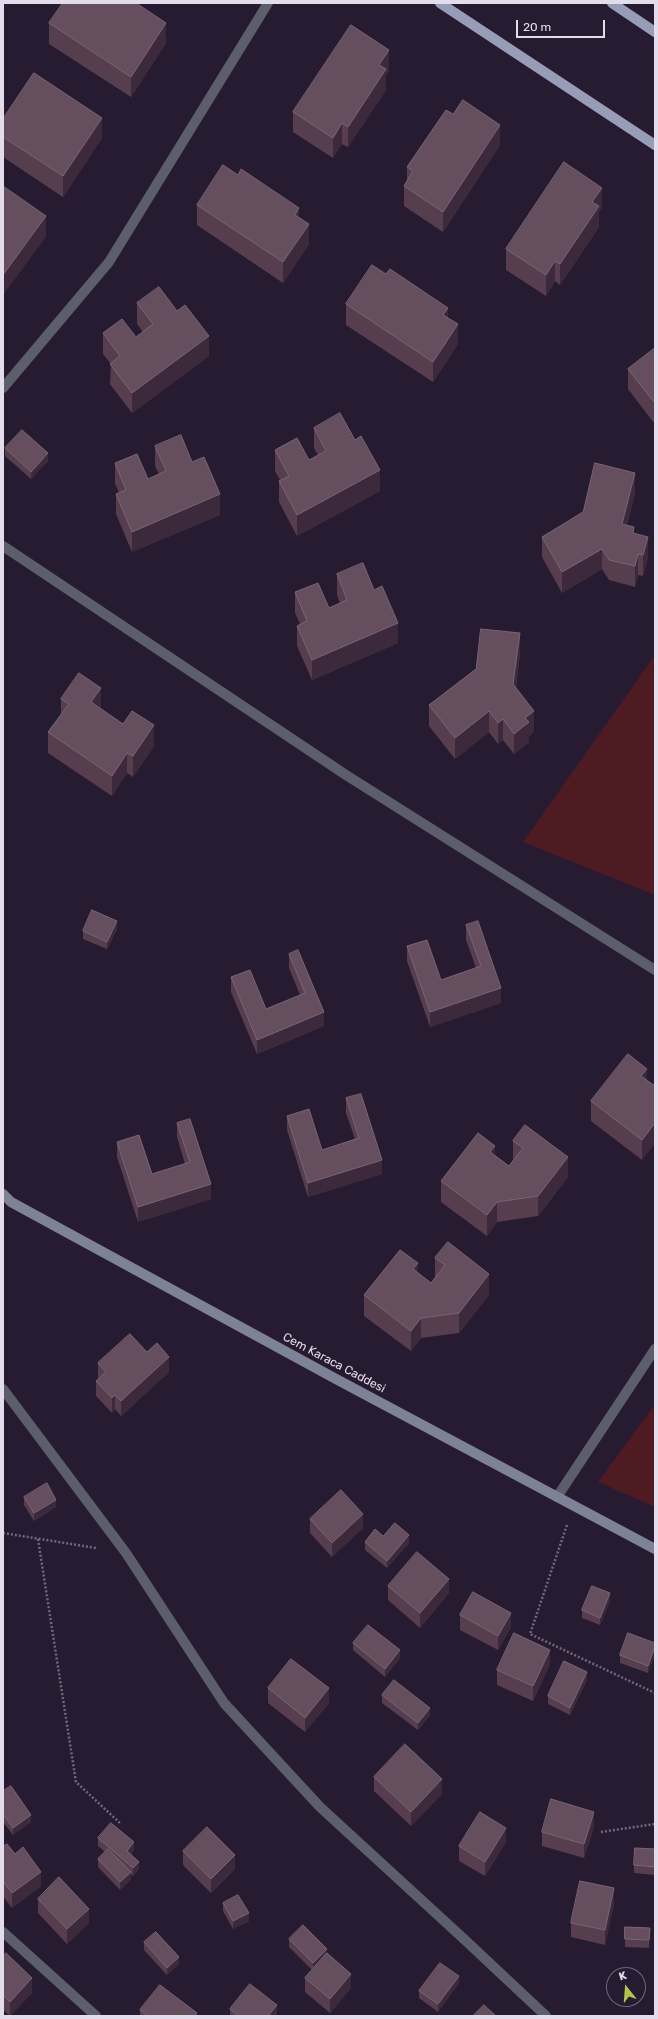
<!DOCTYPE html>
<style>
body{margin:0}
#map{position:relative;width:658px;height:2019px;overflow:hidden;background:#271b32;font-family:Rubik,sans-serif}
canvas{display:block}
.frame{position:absolute;inset:0;border:4px solid #e3dceb;pointer-events:none}
.north{position:absolute;left:606px;top:1967px;width:40px;height:40px;box-sizing:border-box;background:#271b32;border:1px solid #72687c;border-radius:50%;rotate:343deg;font-size:11px;font-weight:700;line-height:16px;text-align:center;color:#e3dceb}
.north::after{content:'';display:block;margin:auto;width:14px;height:18px;background:#b2c34b;clip-path:polygon(50% 0,100% 100%,50% 72%,0 100%)}
.scale{position:absolute;left:516px;top:20px;width:89px;height:18px;box-sizing:border-box;border:2px solid #e3dceb;border-top:0;padding-left:5px;font-size:12px;line-height:14px;white-space:nowrap;color:#e3dceb;-webkit-text-stroke:3px #271b32;paint-order:stroke}
</style>
<div id="map">
<canvas width="658" height="2019"></canvas>
<div class="frame"></div>
<div class="north">K</div>
<div class="scale">20 m</div>
</div>
<script>
const g = document.querySelector('canvas').getContext('2d');
g.lineJoin = 'round';
function fillPath(path, color) {
  g.fillStyle = color;
  g.fill(path, 'evenodd');
}
function strokePath(path, color, width, dash) {
  g.strokeStyle = color;
  g.lineWidth = width;
  g.lineCap = dash ? 'butt' : 'round';
  g.setLineDash(dash || []);
  g.stroke(path);
}
function label(font, color, halo, rows, align = 'center') {
  g.font = font + ' Rubik,sans-serif';
  g.lineWidth = 3.5;
  g.setLineDash([]);
  g.textBaseline = 'middle';
  g.strokeStyle = halo;
  g.fillStyle = color;
  for (const [text, x, y, turn = 0] of rows) {
    g.save();
    g.translate(x, y);
    g.rotate((+turn || 0) * Math.PI / 180);
    g.textAlign = isNaN(turn) ? turn : align;
    if (halo) g.strokeText(text, 0, 0);
    g.fillText(text, 0, 0);
    g.restore();
  }
}
fillPath(new Path2D(`
 M655,655V895L523,842Z
 M655,1404V1507L598,1482Z`), '#4d1b21');
strokePath(new Path2D(`
 M567,1525L530,1634L655,1693
 M3,1533L96,1548
 M38,1539L76,1782L120,1823
 M601,1832L655,1824`), '#72687b', 2.5, [2, 2]);
strokePath(new Path2D(`
 M3,388L109,262L268,3
 M3,546L346,775L655,970
 M3,1389L126,1553L224,1703L320,1807L465,1940L546,2016
 M557,1497L655,1349
 M3,1932L96,2016`), '#5c5f6b', 10);
strokePath(new Path2D(`
 M3,1194L11,1202L336,1379L655,1549`), '#7d8296', 10);
strokePath(new Path2D(`
 M440,3L655,145
 M612,3L655,32`), '#979db7', 10);
fillPath(new Path2D(`
 M49,23L166,43L131,97L49,44Z
 M389,71L386,75V90L348,147L342,144L333,158L293,132V112Z
 M3,119L102,138L63,197L3,157Z
 M500,145L443,232L404,206V186L407,180V167Z
 M238,175L299,218L309,244L283,283L197,225V205Z
 M602,208L599,212V227L560,285L555,281L546,296L506,270V249Z
 M386,274L448,318L458,344L433,382L346,325V304Z
 M137,303L209,356L132,413L110,384L111,364L103,354V333L136,337L143,332L137,324Z
 M655,348L654,423L628,389V369Z
 M314,428L380,491L297,536L279,502V481L280,480L275,471V450L309,460L318,455L314,448Z
 M155,446L192,462L220,515L132,552L116,514V494L119,493L115,483V463L148,479L159,474L155,466Z
 M5,448L48,461L31,479L5,456Z
 M635,493L627,525L634,533L648,557L643,576L638,575L635,587L609,580L602,569L562,593L542,557V537Z
 M337,574L374,590L398,643L312,680L297,646V626L300,624L295,613V592L329,608L340,603L337,595Z
 M520,654L516,687L534,731L529,736V742L514,754L503,740L498,744L489,732L455,759L429,726V705Z
 M61,699L101,708H100L154,746L133,777L127,773L112,796L48,753V732L61,714Z
 M466,925L501,1003L430,1027L407,961V946L441,980L476,968L466,940Z
 M117,929L107,949L83,939V931Z
 M289,954L324,1026L257,1054L231,992V977L266,1009L300,995L289,968Z
 M647,1080L642,1160L591,1121V1101Z
 M346,1098L382,1174L308,1197L287,1130V1116L322,1150L355,1139L346,1113Z
 M177,1123L211,1199L138,1222L117,1157V1142L152,1174L185,1164L177,1137Z
 M513,1141L568,1177L538,1216L497,1222L487,1236L441,1202V1181L495,1155L509,1166L513,1161Z
 M435,1258L489,1295L459,1333L421,1338L411,1351L364,1316V1295L418,1273L431,1283L435,1278Z
 M147,1352L169,1372L121,1416L115,1409L112,1413L96,1396V1381L99,1379L98,1378V1363Z
 M24,1497L56,1507L34,1521L24,1505Z
 M310,1519L363,1528L332,1557L310,1533Z
 M383,1536L409,1543L387,1568L365,1550V1542Z
 M388,1586L449,1593L420,1628L388,1600Z
 M610,1601L600,1625L582,1618V1610Z
 M460,1615L511,1627L498,1650L460,1630Z
 M353,1643L400,1658L385,1677L353,1650Z
 M655,1643V1654L648,1673L620,1663V1655Z
 M550,1664L533,1701L497,1685V1670Z
 M587,1680L570,1715L548,1704V1696Z
 M268,1688L329,1703L305,1732L268,1703Z
 M382,1695L430,1715L418,1730L382,1703Z
 M374,1777L442,1794L411,1826L374,1791Z
 M3,1791L31,1822L13,1835L3,1822Z
 M594,1827L584,1858L542,1846V1832Z
 M98,1838L134,1850L131,1854L139,1869L133,1876L131,1874V1879L120,1890L98,1867V1859L105,1852L98,1846Z
 M506,1842L485,1876L459,1861V1846Z
 M3,1847L15,1854L41,1886L12,1908L3,1896Z
 M655,1849V1875L634,1873V1865Z
 M183,1851L235,1869L211,1893L183,1865Z
 M38,1899L89,1923L67,1944L38,1913Z
 M223,1903L249,1921L233,1929L223,1911Z
 M614,1903L605,1945L571,1937V1923Z
 M625,1927L650,1928L649,1948L625,1947Z
 M289,1939L327,1953L351,1988L330,2013L305,1992V1978L312,1970L289,1947Z
 M144,1942L179,1964L167,1975L144,1950Z
 M3,1956L32,1993L10,2016L3,2010Z
 M459,1983L438,2012L419,1998V1991Z
 M230,2009L277,2016H230Z
 M140,2010L197,2016H140Z`), '#563e4e');
fillPath(new Path2D(`
 M166,23V43L131,97V77Z
 M389,50V71L386,75V90L348,147V127L379,65Z
 M102,118V138L63,197V176Z
 M342,123V144L333,158V138Z
 M500,125V145L443,232V212Z
 M602,188V208L599,212V227L560,285V264L592,202Z
 M299,208V228L295,215Z
 M46,216V237L3,295V275Z
 M309,224V244L283,283V262Z
 M555,261V281L546,296V275Z
 M448,308V328L443,315Z
 M458,324V344L433,382V362Z
 M209,336V356L132,413V393Z
 M654,402H655V422L654,423Z
 M48,453V461L31,479V472Z
 M380,470V491L297,536V515Z
 M635,473V493L622,545V524Z
 M220,494V515L132,552V532Z
 M648,537V557L643,576V555Z
 M602,549V569L562,593V572Z
 M638,554V575L635,587V566Z
 M398,623V643L312,680V660Z
 M520,633V654L513,705V684Z
 M101,688V708L91,722V702Z
 M489,711V732L455,759V738Z
 M534,711V731L529,736V742L514,754V734L525,718Z
 M503,719V740L498,744V723Z
 M154,725V746L133,777V756Z
 M127,753V773L112,796V776Z
 M117,921V929L107,949V942Z
 M501,988V1003L430,1027V1012Z
 M324,1012V1026L257,1054V1040Z
 M647,1069V1089L641,1076Z
 M655,1123V1144L642,1160V1140Z
 M495,1146V1166L490,1152Z
 M568,1157V1177L538,1216V1196Z
 M382,1160V1174L308,1197V1183Z
 M211,1184V1199L138,1222V1207Z
 M497,1202V1222L487,1236V1215Z
 M418,1263V1284L413,1269Z
 M489,1274V1295L459,1333V1313Z
 M421,1318V1338L411,1351V1331Z
 M169,1357V1372L121,1416V1401Z
 M115,1395V1409L112,1413V1398Z
 M56,1500V1507L34,1521V1513Z
 M363,1514V1528L332,1557V1543Z
 M409,1535V1543L387,1568V1561Z
 M449,1579V1593L420,1628V1613Z
 M610,1593V1601L600,1625V1618Z
 M511,1613V1627L498,1650V1636Z
 M655,1646V1654L648,1673V1666Z
 M400,1650V1658L385,1677V1669Z
 M550,1650V1664L533,1701V1686Z
 M587,1672V1680L570,1715V1708Z
 M329,1688V1703L305,1732V1718Z
 M430,1708V1715L418,1730V1723Z
 M442,1779V1794L411,1826V1812Z
 M594,1812V1827L584,1858V1844Z
 M31,1815V1822L13,1835V1828Z
 M506,1828V1842L485,1876V1862Z
 M134,1842V1850L127,1858V1851Z
 M235,1855V1869L211,1893V1879Z
 M139,1862V1869L133,1876V1868Z
 M41,1872V1886L12,1908V1893Z
 M131,1872V1879L120,1890V1882Z
 M614,1888V1903L605,1945V1930Z
 M89,1909V1923L67,1944V1929Z
 M249,1913V1921L233,1929V1921Z
 M327,1949V1956L313,1971V1963Z
 M179,1957V1964L167,1975V1968Z
 M351,1974V1988L330,2013V1999Z
 M459,1976V1983L438,2012V2004Z
 M32,1978V1993L10,2016V2002Z
 M277,2005V2016H268Z`), '#3d293c');
const building = new Path2D(`
 M63,3H136L166,23L131,77L49,23Z
 M351,25L389,50L379,65L386,69L348,127L342,123L333,138L293,112Z
 M34,73L102,118L63,176L3,137V119Z
 M463,100L500,125L443,212L404,186L413,171L407,167L446,110L453,114Z
 M564,162L602,188L592,202L599,206L560,264L555,261L546,275L506,249Z
 M223,165L238,175L241,169L299,208L295,215L309,224L283,262L197,205Z
 M3,186L46,216L3,275Z
 M372,265L386,274L390,269L448,308L443,315L458,324L433,362L346,304Z
 M159,287L177,311L185,305L209,336L132,393L110,364L120,356L103,333L122,319L136,337L153,324L137,303Z
 M655,348V402H654L628,369Z
 M340,413L355,440L361,436L380,470L297,515L279,481L289,476L275,450L297,438L309,460L326,451L314,428Z
 M22,430L48,453L31,472L5,448Z
 M181,435L192,462L204,457L220,494L132,532L116,494L126,490L115,463L137,454L148,479L166,471L155,446Z
 M595,463L635,473L622,524L634,527L633,533L648,537L643,555L638,554L635,566L609,560L602,549L562,572L542,537L583,512Z
 M363,563L374,590L382,586L398,623L312,660L297,626L307,621L295,592L318,583L329,608L347,600L337,574Z
 M481,629L520,633L513,684L534,711L525,718L529,722L514,734L503,719L498,723L489,711L455,738L429,705L476,669Z
 M79,673L101,688L91,702L123,724L132,711L154,725L133,756L127,753L112,776L48,732L69,704L61,699Z
 M92,910L117,921L107,942L83,931Z
 M478,921L501,988L430,1012L407,946L427,940L441,980L481,966L466,925Z
 M298,950L324,1012L257,1040L231,977L250,970L266,1009L305,993L289,954Z
 M628,1054L647,1069L641,1076L655,1086V1123L642,1140L591,1101Z
 M361,1094L382,1160L308,1183L287,1116L309,1109L322,1150L359,1138L346,1098Z
 M190,1119L211,1184L138,1207L117,1142L139,1135L152,1174L190,1162L177,1123Z
 M525,1125L568,1157L538,1196L497,1202L487,1215L441,1181L478,1133L495,1146L490,1152L509,1166L523,1148L513,1141Z
 M448,1242L489,1274L459,1313L421,1318L411,1331L364,1295L400,1250L418,1263L413,1269L431,1283L445,1265L435,1258Z
 M130,1334L147,1352L157,1343L169,1357L121,1401L115,1395L112,1398L96,1381L106,1372L98,1363Z
 M47,1483L56,1500L34,1513L24,1497Z
 M341,1490L363,1514L332,1543L310,1519Z
 M395,1523L409,1535L387,1561L365,1542L375,1529L383,1536Z
 M417,1552L449,1579L420,1613L388,1586Z
 M592,1586L610,1593L600,1618L582,1610Z
 M473,1592L511,1613L498,1636L460,1615Z
 M368,1625L400,1650L385,1669L353,1643Z
 M514,1633L550,1650L533,1686L497,1670Z
 M628,1633L655,1643V1646L648,1666L620,1655Z
 M291,1659L329,1688L305,1718L268,1688Z
 M564,1661L587,1672L570,1708L548,1696Z
 M394,1680L430,1708L418,1723L382,1695Z
 M405,1744L442,1779L411,1812L374,1777Z
 M11,1786L31,1815L13,1828L3,1814V1791Z
 M551,1799L594,1812L584,1844L542,1832Z
 M480,1812L506,1828L485,1862L459,1846Z
 M111,1823L134,1842L127,1851L139,1862L133,1868L98,1838Z
 M207,1827L235,1855L211,1879L183,1851Z
 M7,1844L15,1854L23,1847L41,1872L12,1893L3,1881V1847Z
 M635,1848L655,1849V1867L634,1865Z
 M108,1849L131,1872L120,1882L98,1859Z
 M59,1877L89,1909L67,1929L38,1899Z
 M580,1881L614,1888L605,1930L571,1923Z
 M238,1895L249,1913L233,1921L223,1903Z
 M303,1925L327,1949L313,1963L289,1939Z
 M625,1927L650,1928L649,1940L625,1939Z
 M156,1932L179,1957L167,1968L144,1942Z
 M6,1953L32,1978L10,2002L3,1995V1956Z
 M327,1953L351,1974L330,1999L305,1978Z
 M440,1963L459,1976L438,2004L419,1991Z
 M250,1984L277,2005L268,2016H238L230,2009Z
 M160,1985L197,2013L195,2016H147L140,2010Z
 M484,2005L496,2016H473Z`);
fillPath(building, '#654f5f');
strokePath(building, '#796575', 1);
label('12px', '#e3dceb', '#271b32', [
 ["Cem Karaca Caddesi",334,1363,28]
]);
</script>
